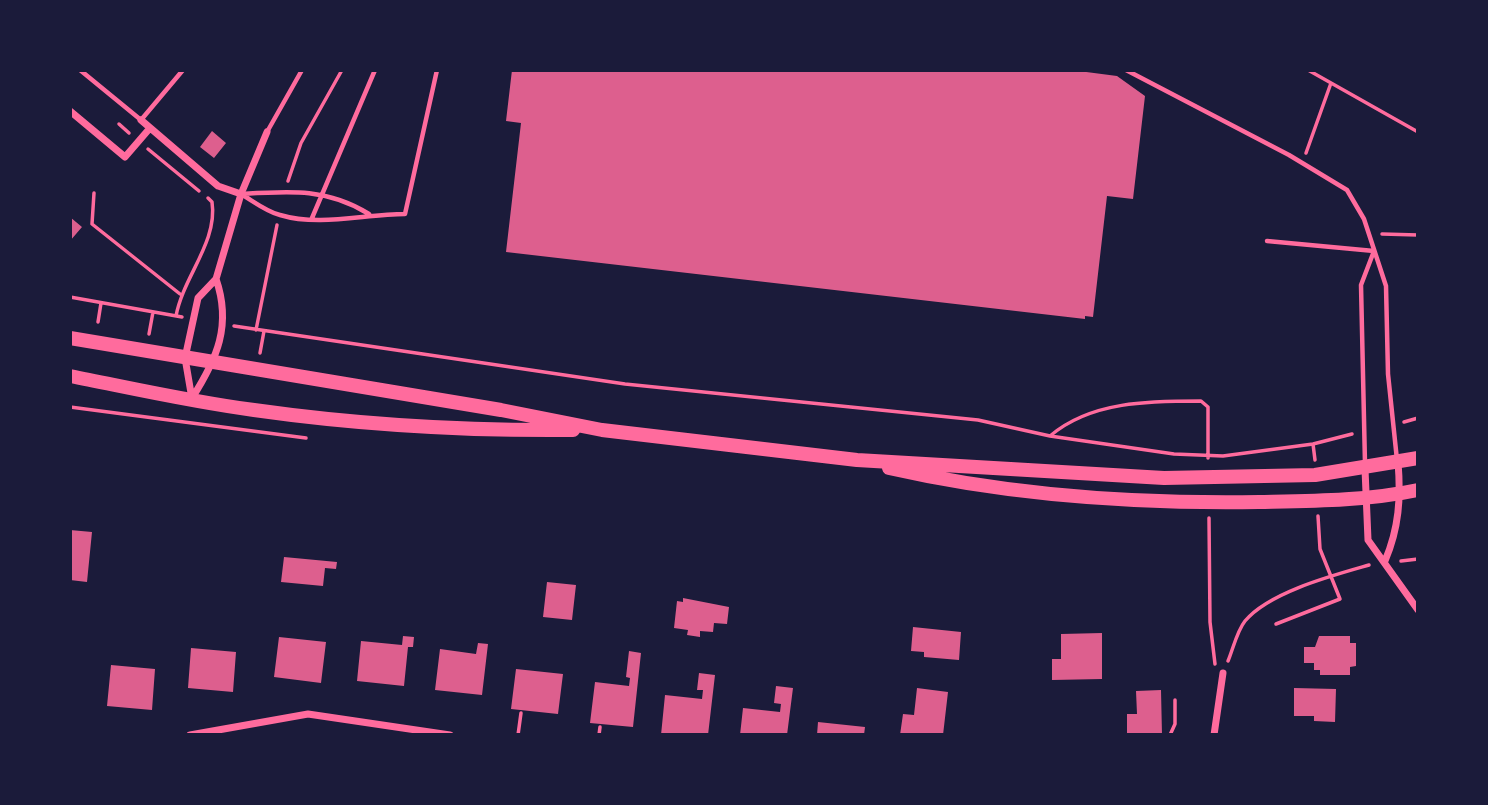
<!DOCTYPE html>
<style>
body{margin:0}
#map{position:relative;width:1488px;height:805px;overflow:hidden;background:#1b1b3a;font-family:"Roboto Condensed",sans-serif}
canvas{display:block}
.frame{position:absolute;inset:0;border:72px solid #1b1b3a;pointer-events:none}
</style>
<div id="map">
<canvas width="1488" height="805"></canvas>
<div class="frame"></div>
</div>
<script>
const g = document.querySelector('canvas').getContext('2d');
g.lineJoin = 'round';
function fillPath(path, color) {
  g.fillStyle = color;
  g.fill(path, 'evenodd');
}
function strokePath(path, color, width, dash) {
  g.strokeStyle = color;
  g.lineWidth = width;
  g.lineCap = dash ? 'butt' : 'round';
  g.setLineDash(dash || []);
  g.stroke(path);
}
fillPath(new Path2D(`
 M512,70H1071L1117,76L1145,96L1133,199L1107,196L1093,317L1085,316V319L506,252L521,123L506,121Z
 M212,131L226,143L214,158L200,147Z
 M70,217L82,227L70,241Z
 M70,530L92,532L87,582L70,580Z
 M284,557L337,562L336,569L325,568L323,586L281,582Z
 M547,582L576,585L572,620L543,617Z
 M683,598L729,607L727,624L714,623L713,632L700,631V637L687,635L688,630L674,628L677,601L683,602Z
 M913,627L961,632L959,660L924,657V652L911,651Z
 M1102,633V679L1052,680V659H1061V634Z
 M403,636L414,637L413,647H408L404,686L357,681L361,641L402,645Z
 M1319,636H1350V643H1356V666L1350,667V675H1320V670H1314V663H1304V647H1315Z
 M279,637L326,642L321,683L274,677Z
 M478,643L488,644L482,695L435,690L440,649L476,654Z
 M191,648L236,652L233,692L188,688Z
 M629,651L641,653L633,727L590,723L595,682L629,686L630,678L626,677Z
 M111,665L155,669L152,710L107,706Z
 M516,669L563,674L558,714L511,709Z
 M699,673L715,675L708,735H661L665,695L702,699L703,690H697Z
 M776,686L793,688L787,735H740L743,708L780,712L781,704L774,703Z
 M917,688L948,692L943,735H900L903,714L914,715Z
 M1294,688L1336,689L1335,722L1314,721V716H1294Z
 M1161,690L1162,735H1127V714H1137L1136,691Z
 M818,722L865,727L864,735H817Z`), '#dd5f8e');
strokePath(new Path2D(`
 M1308,70L1418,132
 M119,124L129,133
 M148,149L199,191
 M1306,153L1331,83
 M288,181L301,143L342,70
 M94,193L92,224L180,294
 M1382,234L1418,235
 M70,297L182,317
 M176,316C183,277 218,242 212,202L208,198
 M98,322L101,303
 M234,326L625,384L978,420L1050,436L1174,454L1223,456L1313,444L1352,434
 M256,330L277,225
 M149,334L153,312
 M260,353L264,331
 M70,407L306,438
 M1404,422L1418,418
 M1050,436C1091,401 1150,401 1201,401L1208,407V458
 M1313,444L1315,460
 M1209,518L1210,622L1215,664
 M1401,561L1418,559
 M1276,624L1340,599L1320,549L1318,516
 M1228,661C1233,649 1237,631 1245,621C1269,592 1334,575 1369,565
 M518,735L521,713
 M599,735L600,727
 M1170,735L1175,724V700`), '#ff6b9d', 3.5);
strokePath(new Path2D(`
 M80,70L141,120L183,70
 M1126,70L1289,155L1347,190L1364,219L1386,286L1388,374L1397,460
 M267,132L302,70
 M241,194C253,201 267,212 280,215C320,227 364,214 405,214L437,70
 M242,194C290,191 327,188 369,214
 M312,218L375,70
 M1267,241L1374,251
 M1365,464L1361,285L1374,251`), '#ff6b9d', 4.5);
strokePath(new Path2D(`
 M70,111L125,157L150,128
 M141,120L218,186L241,194
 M192,398C217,359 232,325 216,279
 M192,399L185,358L198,298L216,279L241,194L267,132
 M1365,469L1368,540L1418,610
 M1385,561C1399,528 1401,498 1398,462
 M190,735L308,714L450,735
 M1214,735L1223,673`), '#ff6b9d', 7);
strokePath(new Path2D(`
 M70,338L501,410L602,430L857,460L1164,478L1315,475L1418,458
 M70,376C131,388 192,402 254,410C360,425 466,431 573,430
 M889,468C1012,496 1134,504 1259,502C1312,501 1366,501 1418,490`), '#ff6b9d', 14);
</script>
